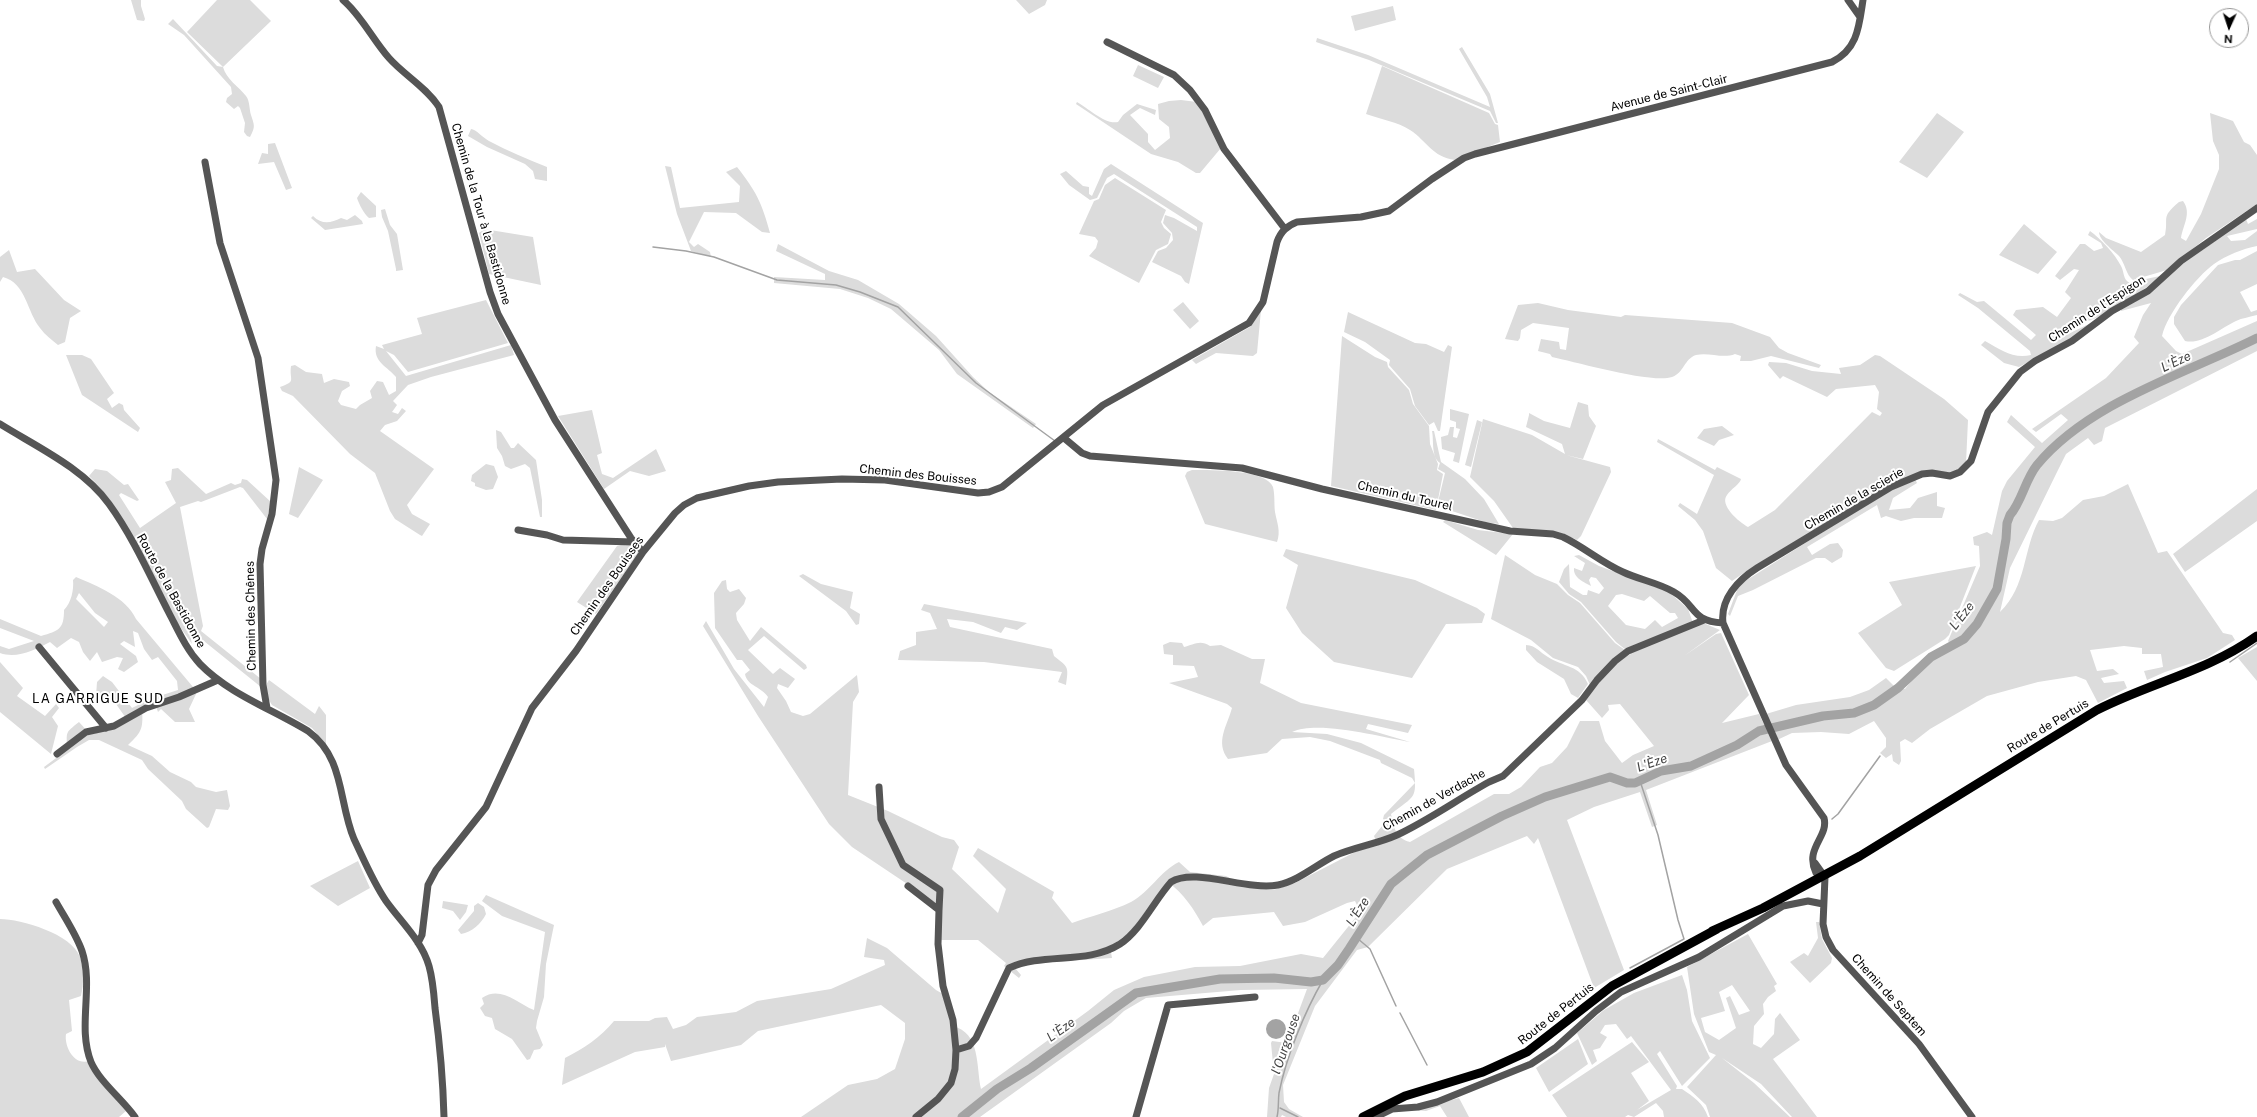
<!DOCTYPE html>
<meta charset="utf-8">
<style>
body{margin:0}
#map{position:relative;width:2257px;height:1117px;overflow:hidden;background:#fff;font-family:"Public Sans",sans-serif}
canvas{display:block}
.north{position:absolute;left:2209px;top:8px;width:40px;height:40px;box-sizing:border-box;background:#fff;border:1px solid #999;border-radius:50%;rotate:183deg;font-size:11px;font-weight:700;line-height:16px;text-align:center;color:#000}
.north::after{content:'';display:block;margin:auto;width:14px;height:18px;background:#000;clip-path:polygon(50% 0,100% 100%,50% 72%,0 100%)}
</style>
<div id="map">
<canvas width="2257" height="1117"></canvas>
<div class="north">N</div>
</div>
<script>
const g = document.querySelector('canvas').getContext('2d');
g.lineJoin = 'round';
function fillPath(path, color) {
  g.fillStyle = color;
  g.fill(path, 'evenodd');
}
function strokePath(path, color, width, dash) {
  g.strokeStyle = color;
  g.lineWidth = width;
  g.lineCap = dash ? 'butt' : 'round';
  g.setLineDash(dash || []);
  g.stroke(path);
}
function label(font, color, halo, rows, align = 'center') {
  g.font = font + ' "Public Sans",sans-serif';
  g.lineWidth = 4;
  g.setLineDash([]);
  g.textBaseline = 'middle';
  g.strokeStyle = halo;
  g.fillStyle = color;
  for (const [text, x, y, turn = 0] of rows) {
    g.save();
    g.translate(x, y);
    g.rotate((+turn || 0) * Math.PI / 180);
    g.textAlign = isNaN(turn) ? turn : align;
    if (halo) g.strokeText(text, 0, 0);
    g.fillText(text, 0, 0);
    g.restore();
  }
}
fillPath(new Path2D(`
 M131,0H141V6L145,19L144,21L137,20Z
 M217,0H250L271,21L223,67L187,32Z
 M1016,0H1047L1045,5L1029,14Z
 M1393,6L1396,20L1355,31L1351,16Z
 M173,19L217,66L223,67C226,79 239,87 246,96C250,101 249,109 251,115C254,125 256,126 250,137L247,136L244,132L245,123L240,108L238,106L234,109L226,102L227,98L232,94L231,87L184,35L168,24Z
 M1317,38L1368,55L1490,107L1487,97L1459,49L1462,47L1490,94L1498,123H1496L1490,111L1369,60L1316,42Z
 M1138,65L1164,77L1158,88L1133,76Z
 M1382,66L1489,113L1495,124L1498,125L1500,142L1455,160C1432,157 1427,141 1410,130C1398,122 1380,119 1366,114Z
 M1181,100L1197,102L1221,148L1200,173H1196L1178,162L1151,154L1076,104L1077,102C1088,108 1105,125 1118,122L1123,115L1137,104L1156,110L1155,115L1140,108L1130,115L1148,134V142L1155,150L1170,138L1169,127L1159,119L1158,104L1169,101Z
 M1937,113L1964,132L1927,178L1899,162Z
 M2210,113L2233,121L2244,142L2250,145L2257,155V204L2206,238L2167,270L2133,280C2126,275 2125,263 2119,256C2113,250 2099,240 2099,232L2106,238L2141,252L2165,235C2169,217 2160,218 2179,202L2183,201C2192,213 2183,225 2181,238L2186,241L2201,214L2219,169V155L2213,141Z
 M471,129C476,129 483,138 489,141C508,151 527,159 547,167V181L535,179L533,171L525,164L487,147L468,136Z
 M275,143L292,188L286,190L274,162L258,164L262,153L268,154V144Z
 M1111,164L1203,223L1189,284L1185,282L1181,276L1152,262L1158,251L1166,248L1173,240L1172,233L1163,223L1165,215L1174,218L1197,231V227L1114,174L1107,178L1097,198L1090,200L1069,185L1060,174L1066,171L1083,186L1089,187V194L1092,196L1104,169Z
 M665,166L671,167L680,208L739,202L740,186L726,172L737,167C756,191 762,203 770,233L762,232L736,213L704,212L689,242L694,247L698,244L710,252L711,257L691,251L677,214Z
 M1115,178L1166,210L1161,222L1164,228L1171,234L1168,244L1156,250L1139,283L1089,256L1096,248L1098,241L1095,237L1079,234L1094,201L1099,199L1105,185Z
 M361,192L376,206V217L369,218C364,214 359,204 357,198Z
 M385,209L390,225L397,234L403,270L396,271V269L388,231L382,217L381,210Z
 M355,215L362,221L363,224L325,230L311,218L313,216C322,225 331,223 341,218L347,220Z
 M2246,219L2248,224L2257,219V229L2227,236L2231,241L2245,240L2257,231V246C2242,249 2227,255 2214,264C2196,277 2167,314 2162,336L2176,351L2182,354L2257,321V351L2105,428L2102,441L2094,445L2088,438L2066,454L2059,468L2010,568L2000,612C2027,586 2023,549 2039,520L2053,521L2062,518L2083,500L2104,496L2128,484L2158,553L2167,551L2219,627L2223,633L2232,635L2235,640L2207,658L2165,672L2147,680L2144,671L2163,667L2161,654H2142V648L2124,646L2090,650L2097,671L2113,669L2119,674L2101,678L2104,683L2124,681L2127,688L2098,703L2086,680L2076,676L2038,682L1987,696L1930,729L1912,743L1905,739L1900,742L1901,761L1899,765L1893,761L1892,754L1886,758L1880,753L1886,747V738L1874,721L1849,734L1821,732L1792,733L1777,740L1766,714L1796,705L1850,697L1869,690L1886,678L1894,686L1905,689L1924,665L1954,649L1948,641L1980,566L1979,546L1974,545L1973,537L1987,532L1992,535L2002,491L2007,481L2035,447L2007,422L2011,415L2042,443L2068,420L2061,414L2036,432L2032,429L2106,378L2139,343L2134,337L2143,315L2151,303L2121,311V308Z
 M2024,224L2057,252L2038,274L1999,255Z
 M484,229L533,237L541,285L489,274L479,233Z
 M2090,231C2101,239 2115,254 2121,266C2124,271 2123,277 2127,281C2130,284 2134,284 2138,284L2146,279L2160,276C2135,298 2097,324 2063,327L2070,333L2093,322L2071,339L2019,367L2004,363L1981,345L1985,341C2001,350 2013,359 2031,355L2030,351L1978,308L1958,295L1960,293L1977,302L1984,301L2031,340L2036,335L2013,315L2016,310L2043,307L2057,317L2071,298L2065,292L2079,270L2074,269L2060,280L2055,276L2080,244H2085L2094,251L2103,248L2101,243L2088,235Z
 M778,244L829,271L858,280L899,304L936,336L973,377L989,392L1036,424L1033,428L957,374L939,350L891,309L868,298L840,289L774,283V277L825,280V274L776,251Z
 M9,250L17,272L35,269L64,300L81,311L70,318L65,342L58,345C52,340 45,335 40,328C27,312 26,283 3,277L0,282V257Z
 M2257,251V284L2240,292L2251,312L2257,310V315C2250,317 2242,318 2236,321C2221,328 2202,345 2185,341L2174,324V317L2181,305L2218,265L2235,260H2240Z
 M486,300L508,343L408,372L394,355L386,351L406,376L511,345L514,355L431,377L408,385L393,401L397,405L392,412L398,414L402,408L406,411L397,421L385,425L380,431L434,469L407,505L412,514L430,524L422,536L420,535L395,519L390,511L375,473L350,454L293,396L282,391L280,387C297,381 289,381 291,366L295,365L306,372L322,374L324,383L334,379L349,382L350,386L342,391L338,401L341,405L356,409L360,405L372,398L370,391L377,381L383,382L389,395L396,391V377C388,367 373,362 376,346L384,349L382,345L422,334L417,318Z
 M1183,302L1199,321L1190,329L1173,310Z
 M1538,303L1568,310L1621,317L1625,315L1732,323L1770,337L1779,348L1788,353L1821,365L1819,368L1771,356L1751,361H1740L1741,356L1735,354C1723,359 1709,352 1696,355C1684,359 1684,373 1672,377C1653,384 1576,362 1552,357L1550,354L1538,351L1541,339L1559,342L1560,349L1566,350L1569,328L1533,323L1521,330L1520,338L1518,341L1505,339L1518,305Z
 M1261,310L1257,353L1253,356L1216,353L1196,364L1192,360L1250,327Z
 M1348,312L1415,343L1426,344L1444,352L1448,345L1452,347L1440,431H1438L1434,422L1429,425L1415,406L1410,389L1389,365L1390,360L1365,342L1344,332Z
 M1342,336L1375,357L1387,362L1388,367L1409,390L1413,404L1429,426L1430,444L1438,464L1437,470L1443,474L1436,510L1331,486Z
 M66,355H82L91,359L114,393L107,399L112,408L119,403L123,405L124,410L140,428L138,432L82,395Z
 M1875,355L1880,356L1944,399L1968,420L1966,463L1952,474L1932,470L1860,503L1754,566L1732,581L1716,568L1703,531L1695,520L1678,506L1680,503L1697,514L1714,475L1657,442L1658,439L1715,470L1717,467L1741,479C1740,484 1731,489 1727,495C1719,505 1739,522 1748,527L1775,510L1872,412L1880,416L1882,413L1877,409L1879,392L1875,385L1836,389L1827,397L1783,376L1780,379L1768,365L1769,362L1786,363L1812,371L1841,374L1839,368L1860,365Z
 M1578,402L1588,405L1589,416L1596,426L1583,459L1566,455L1610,467L1611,472L1581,536L1577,540L1568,536L1513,528L1494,501L1470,477L1483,419L1532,435L1565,454L1562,444L1526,427L1529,415V413L1544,421L1570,428Z
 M1450,409L1469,414L1459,463L1453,461L1455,453L1442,449L1441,437L1448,435L1450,427H1454L1453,437L1457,438L1460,429L1456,428V422L1450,420Z
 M592,410L602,453L597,455L602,474L613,478L656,449L666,471L649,476L630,471L604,489L558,416Z
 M1477,420L1482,422L1471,467L1465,465Z
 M1722,426L1734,435L1719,440L1714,446L1697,438L1704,429Z
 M496,430L501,432L511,448H514L518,443L536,460L542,500V517H540L530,468L525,464L511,469L505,466L502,456L497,448Z
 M1432,431H1434L1441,462L1465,479L1484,499L1499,524L1485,522L1437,506L1445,473L1438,469L1440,463C1431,457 1434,440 1432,431Z
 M486,464L494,466L498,477L493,489L486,490L475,486V483L471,481L472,475Z
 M299,467L323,480L298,518L289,514Z
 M178,468L206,494L231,483L235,485L241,483L242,479L247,480L271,502L267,519L243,488L240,487L201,502L198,501L180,507L203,626L201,631L261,679V687L189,629L192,644C186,635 179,626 173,616C145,569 129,515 89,476L95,469L107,471L124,485L128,484L139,500L137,501L121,493L119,495L140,528L176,503L165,482L171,480L172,469Z
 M1192,470C1208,470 1267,469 1273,487C1275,495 1274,504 1275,512C1277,523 1281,531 1277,542L1205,524L1185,476L1187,472Z
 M1915,479L1917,483L1893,498L1889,510L1910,508L1918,498L1937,492V506L1945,508L1942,518H1914L1901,521L1886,516L1881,518L1877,505L1807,547L1812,555L1830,544L1838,543L1843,550L1842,557L1832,563L1825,558H1816L1753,590L1738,596L1730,616L1728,614L1739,585L1878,497Z
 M2257,489V521L2185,572L2173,554Z
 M1445,520L1478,530L1513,534L1496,555L1443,522Z
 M625,544L630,545L639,553L596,614L577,602L617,546Z
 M1286,549L1415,580L1477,608L1485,614L1482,623L1446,624L1412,678L1334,662L1302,633L1286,608L1298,565L1283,556Z
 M1505,555L1535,575L1557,584L1568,595L1580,603L1615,643L1625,650L1590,685L1586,676L1578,667L1553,658L1531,640L1491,619Z
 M1579,555L1599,566L1669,592L1688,609L1693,623L1701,622L1720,630L1684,656L1716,634L1721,633L1749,695L1722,723L1759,714L1772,741L1646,790L1657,825L1652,827L1640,792L1594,807L1567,820L1624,970L1594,988L1538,838L1534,844L1527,836L1447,869L1368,947L1357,950L1315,1006L1283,1085L1284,1102L1289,1109L1303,1117H1286L1282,1115L1281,1117H1267L1269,1088L1274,1074L1271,1043L1272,1041L1287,1043L1307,989L1241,990L1146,998L1124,1011L1111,1023L980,1117H801L848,1085L877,1079L895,1069L905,1039V1023L881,1005L758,1031L741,1045L671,1061L665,1044V1047L635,1052L562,1085L565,1058C584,1048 600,1038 614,1021H649L655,1018L667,1017L673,1029L686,1025L697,1017L736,1012L757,1001L831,989L885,965L884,960L864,957L867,938L887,948L936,990L943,994L952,1026C981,1032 976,1067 981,1089L1088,1011L1114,990L1144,977L1195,967L1240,966L1301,954L1323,958L1356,917L1358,907L1355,901L1347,903L1305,922L1283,926L1274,912L1213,918L1203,926C1194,909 1184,894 1168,882L1130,932L1110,947L1112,958L1022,964L1015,968L1021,975L1019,978L1004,966L1006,963L978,940H941L937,904L852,847L829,824L758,716L703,626L706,621L734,669L764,707L768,697C762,687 747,686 745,674L750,670L742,660H737L715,628L714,593L722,581L726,580L727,589L730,592L739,589L746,598L744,604L736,613L737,620L750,641L761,627L806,665L807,668L804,670L764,636L748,650L773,674L780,668L795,679L788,688L778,684L777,688L786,701L791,712L803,716L810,714L857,675L859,692L853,702L848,795L888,811L942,837L954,840L959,847L952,869L998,913L1006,889L973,856L978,848L1054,892L1052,898L1072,923C1091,916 1113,911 1131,902C1150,892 1160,871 1179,862L1190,872L1226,876L1249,888L1273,890L1295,883L1359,850L1378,846L1374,836L1386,821L1383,819L1384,815L1415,783L1412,778L1381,763L1380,760L1330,741L1310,737L1282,739L1267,753L1228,759C1215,742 1227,726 1232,708L1227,704L1169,683L1198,677L1194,666L1173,665V655L1164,654L1163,645L1170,642L1182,643L1184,647C1193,645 1200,639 1210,646L1221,645L1252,659H1265L1260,683L1301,703L1412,725L1408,733L1368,724L1366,729L1410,742C1380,737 1318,720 1292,732L1327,734L1361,743L1414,769C1417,800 1415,795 1391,814C1394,827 1395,838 1410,842L1494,794H1509L1521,787L1540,767L1552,763L1567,747L1580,721H1599L1605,741L1622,763L1633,755L1654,746L1620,704L1608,705L1609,710L1602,718L1586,700C1597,683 1612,662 1631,654L1616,642L1581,602L1569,594L1559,582L1564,569L1569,564L1570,587L1583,595H1587L1588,590L1599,594L1604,588L1596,578L1591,577L1589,580L1591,586C1584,582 1573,578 1574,568L1582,571L1585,563L1574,556ZM1622,594L1644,601L1650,596L1670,613H1675L1678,618L1662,627L1655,620L1645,629L1626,625L1608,606L1616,595Z
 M1976,566L1949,635L1945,639L1894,671L1886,668L1858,633L1902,605L1889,582Z
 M803,574L821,584L853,592L850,608L860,614L859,624L856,625L846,611L799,576Z
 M76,577C97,586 126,597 136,619L193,687L196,694L189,709L195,722H175L161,709L158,712L154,701L142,708C143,728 143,731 128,745L152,756L170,772L191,782L196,787L216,792L227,790L230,806L228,810L216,809L209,827L207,828L186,809L182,801L148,769L142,760L99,740H89L77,747L45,769L44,767L67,750C67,731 64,734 79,722L89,733L128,721L116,704L96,696L97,682L103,676L112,682L132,708L150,699L178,690L177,681L158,657L152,660L144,649L138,633L133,631L135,647L124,641L120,644L136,656L138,662L124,672L118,669L123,658L117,657L102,662L97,652L90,661L83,652L79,642L71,638L57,648L50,642C35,650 17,659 0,653V646L9,649L34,641L0,628V619L41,636C59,631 64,629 64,610C71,603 74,590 73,580ZM79,593L95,613L108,622L104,627L76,599Z
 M924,604L1027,623L1017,630L1005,627L1001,633L973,622L947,619L950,627L1052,649L1054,656C1068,667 1069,666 1066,685L1058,682L1062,672L984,662L898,660L900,651L916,645V632L937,629L930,613L921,610Z
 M1526,645C1537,646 1539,652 1548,657C1563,667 1580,665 1588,684L1578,698L1571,694L1564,679L1537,662L1526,650Z
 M2257,647V681L2238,658Z
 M0,662L23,688L17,696L45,716L56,704L59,708L52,717L58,726L51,754L0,712Z
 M269,680L315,714L319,706L326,715V744L312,728L272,705L267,697L266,685Z
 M358,861L370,888L338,906L310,886Z
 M486,895L554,925L546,964L544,997L537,1021L536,1028L543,1045L540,1049L534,1050L530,1059L527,1060L512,1039L495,1029L492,1018L485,1016L480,1008L484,1004L482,998C500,985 517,1003 534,1010L545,932L502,916L482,901Z
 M443,901L468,905L466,912L460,920L453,911L442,908Z
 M478,903L484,907L486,914C481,924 472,932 461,934L458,930L474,911V906Z
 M0,919C21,919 72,934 80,957C84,969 84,984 81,996L69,1000L72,1031L66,1034C64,1046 74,1066 89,1061L126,1111L119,1117H0Z
 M1816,922H1819L1822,939L1832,958L1831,963L1810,983L1790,962L1804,953L1808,956L1818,938Z
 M1748,934L1777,984L1774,986L1776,991L1768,997L1763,1004L1764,1014L1754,1026L1753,1044L1761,1048L1774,1034L1775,1019L1780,1013L1800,1040L1773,1059L1817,1117H1792L1761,1084L1722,1058L1754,1083L1790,1117H1710L1706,1105L1687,1087L1716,1055L1709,1052L1694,1014L1687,967ZM1732,985L1750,1011L1739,1015L1730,996L1726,998L1736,1028L1719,1040L1705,1032L1701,1018L1725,1011L1719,992Z
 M1682,975L1687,990L1692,1021L1710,1058L1682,1086L1660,1051L1657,1054L1677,1086L1676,1089H1682C1694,1097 1703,1103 1708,1117H1664L1663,1111L1656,1103L1634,1117L1628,1115L1625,1117H1567L1552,1095L1632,1042L1649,1062L1631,1073L1649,1101L1637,1110L1671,1090L1631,1036L1627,1039L1616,1024L1605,1025L1600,1033L1607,1037L1600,1048L1593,1050L1597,1061L1592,1065L1577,1033L1604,1010L1634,993Z
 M1578,1039L1588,1064L1549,1092L1536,1068Z
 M1459,1098L1469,1117H1447L1440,1106L1426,1111L1414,1110Z`), '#dcdcdc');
fillPath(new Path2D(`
 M1266 1029a10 10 0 1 1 20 0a10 10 0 1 1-20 0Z`), '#a3a3a3');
strokePath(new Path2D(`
 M653,247L686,251L714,257L777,280L836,285L860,292L898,307L976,383L1055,441
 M2230,662L2257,643
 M1832,819L1838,814L1880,756
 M1357,938L1370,949L1396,1006
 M1630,968L1684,939L1678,920L1658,835L1640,781
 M1400,1013L1427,1065
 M1280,1108L1298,1117
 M1277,1117C1279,1109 1278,1101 1279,1093C1286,1057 1305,1011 1323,980`), '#a3a3a3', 1.5);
strokePath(new Path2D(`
 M962,1117L997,1089L1031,1068L1136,993L1220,979L1274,978L1311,982L1323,980L1338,965L1349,949L1391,884L1427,855L1502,816L1545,797L1610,777L1627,783H1635L1661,771L1691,766L1737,745L1759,731L1823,716L1854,713L1874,705L1898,688L1931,657L1964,639L1977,624L1997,589L2006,539L2007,523L2010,515C2022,501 2025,480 2037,465C2089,402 2185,374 2257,338`), '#a3a3a3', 9);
strokePath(new Path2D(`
 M343,0C361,15 373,40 389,58C404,75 426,87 439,107L490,292L498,314L555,420L631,538L643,552
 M1848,0L1860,17
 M1107,42L1174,75L1190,90L1205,110L1224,149L1285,229
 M205,162L220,243L258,358L276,480L272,514L262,549L260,564L263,685L267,708
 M0,424C37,447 83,468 109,504C133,537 150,576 169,613C178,630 186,649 200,664C229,694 272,709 308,731C345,758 338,801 354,839C364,860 373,882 386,901C401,922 422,941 429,966C433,980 434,995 435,1008C440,1045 443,1080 444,1117
 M1064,438L1082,453L1090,456L1242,468L1322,489L1510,531L1553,534L1563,537C1584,547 1602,563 1623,572C1640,580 1659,583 1674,592C1697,605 1690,621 1723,623
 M518,530L547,535L563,540L634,542
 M39,647L106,728
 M57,754L86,732L114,726L146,708L179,697L218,680
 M879,787L881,819L903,865L940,890L939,910
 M1815,863L1825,877L1823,924L1826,937L1833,950L1919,1044L1972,1117
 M1825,876L1816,873C1804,848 1829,837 1824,818L1786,765L1723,623C1720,599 1738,580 1757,568L1891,487L1922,474L1932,473L1950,476L1960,472L1971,461L1988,412L2020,372L2035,361L2072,341L2112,311L2148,291L2181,261L2257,208
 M908,886L939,910L938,944L943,986L953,1020L956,1050L955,1069L951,1083L938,1099L916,1117
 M56,902C65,918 76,934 82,951C94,987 77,1027 91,1062C99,1081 123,1100 135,1117
 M418,943L422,935L428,885L436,870L486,807L532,708L576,651L643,552L675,513L684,505L697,498L749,486L778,482L842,479L885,480L978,493L989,492L1002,487L1103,405L1249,323L1263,302L1277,242C1281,231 1287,226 1297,222L1361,217L1389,211L1432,179L1464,158L1475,154L1832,62C1858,49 1859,26 1863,0
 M956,1050L969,1046L976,1038L1009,968C1044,952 1087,965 1120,944C1141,930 1154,901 1171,882C1195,867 1246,891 1278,885C1298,881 1316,865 1334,856C1355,847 1377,844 1397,835C1429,820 1458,799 1489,782L1503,776L1582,700L1597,680L1615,661L1628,651L1704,620
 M1136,1117L1168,1005L1255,997
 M1376,1117L1392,1109L1418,1107L1437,1102L1531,1064L1555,1048L1596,1011L1621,992L1699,957L1783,906L1808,901L1823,904`), '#555', 7);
strokePath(new Path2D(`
 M1712,931L1763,908L1860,856L2097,710C2150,683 2208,671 2257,636
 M1363,1117L1405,1096L1483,1072L1527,1052L1612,986L1717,929`), '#000', 9);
label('12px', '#000', '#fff', [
 ["Avenue de Saint-Clair",1669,93,-14],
 ["Chemin de la Tour à la Bastidonne",481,214,74],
 ["Chemin de l'Espigon",2097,309,-33],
 ["Chemin des Bouisses",918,475,6],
 ["Chemin du Tourel",1405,496,13],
 ["Chemin de la scierie",1854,499,-30],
 ["Chemin des Bouisses",607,586,-55],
 ["Route de la Bastidonne",171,591,61],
 ["Chemin des Chênes",251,616,-91],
 ["Route de Pertuis",2048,726,-31],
 ["Chemin de Verdache",1434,800,-29],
 ["Chemin de Septem",1889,995,48],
 ["Route de Pertuis",1556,1014,-38]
]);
label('italic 13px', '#444', '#fff', [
 ["L'Èze",2176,362,-25],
 ["L'Èze",1962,616,-52],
 ["L'Èze",1652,763,-19],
 ["L'Èze",1358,912,-58],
 ["L'Èze",1061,1030,-35],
 ["l'Ourgouse",1286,1044,-71]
]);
g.letterSpacing = '1px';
label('13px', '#000', '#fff', [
 ["LA GARRIGUE SUD",98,699]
]);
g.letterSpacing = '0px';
</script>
